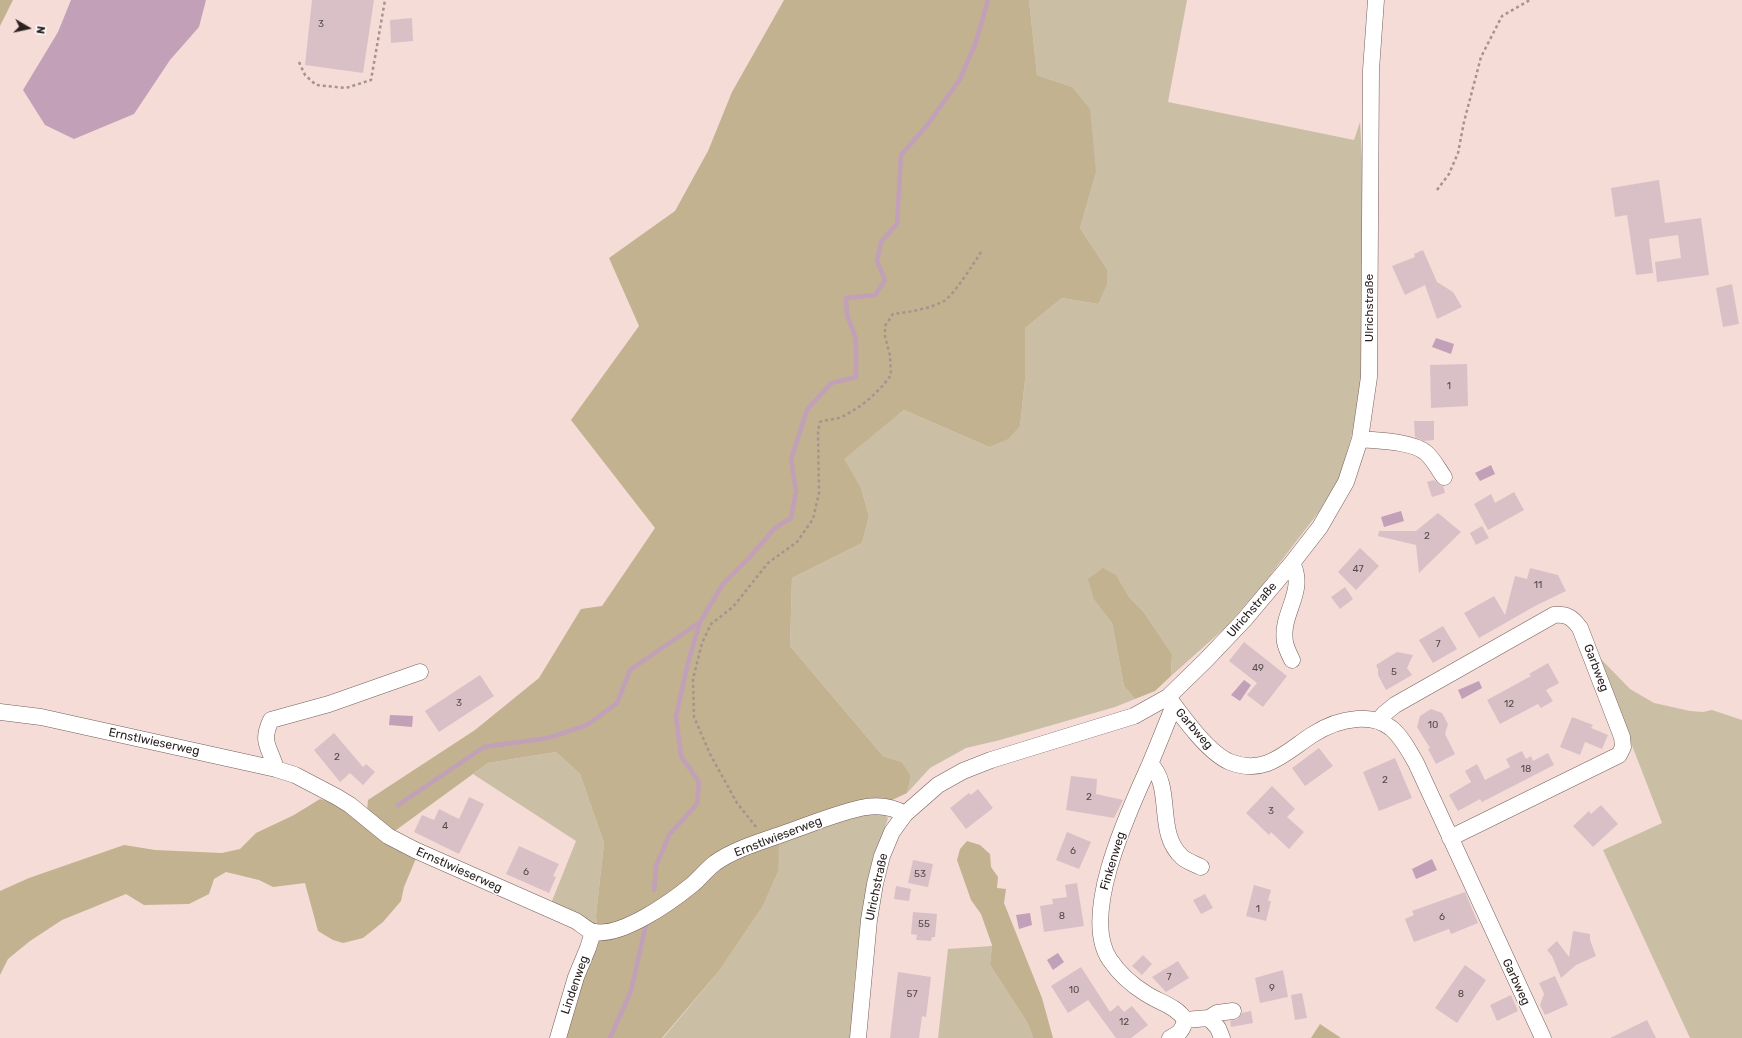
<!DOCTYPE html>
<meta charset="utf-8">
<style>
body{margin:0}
#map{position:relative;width:1742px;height:1038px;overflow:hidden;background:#f5dcd7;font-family:Rubik,sans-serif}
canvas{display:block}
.north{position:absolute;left:8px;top:8px;width:40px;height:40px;-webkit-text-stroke:3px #fff;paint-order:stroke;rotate:99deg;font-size:11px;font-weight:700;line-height:16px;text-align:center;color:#2b2220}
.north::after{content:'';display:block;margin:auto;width:14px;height:18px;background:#2b2220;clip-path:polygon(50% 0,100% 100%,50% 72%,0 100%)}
</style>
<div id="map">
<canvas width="1742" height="1038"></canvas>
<div class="north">N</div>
</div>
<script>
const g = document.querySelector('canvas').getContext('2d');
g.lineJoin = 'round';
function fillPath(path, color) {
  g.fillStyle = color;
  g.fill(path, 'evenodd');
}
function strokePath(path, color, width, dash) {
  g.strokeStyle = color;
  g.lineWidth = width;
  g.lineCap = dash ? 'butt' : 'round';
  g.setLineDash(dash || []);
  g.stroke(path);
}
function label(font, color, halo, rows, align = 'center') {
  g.font = font + ' Rubik,sans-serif';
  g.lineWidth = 3;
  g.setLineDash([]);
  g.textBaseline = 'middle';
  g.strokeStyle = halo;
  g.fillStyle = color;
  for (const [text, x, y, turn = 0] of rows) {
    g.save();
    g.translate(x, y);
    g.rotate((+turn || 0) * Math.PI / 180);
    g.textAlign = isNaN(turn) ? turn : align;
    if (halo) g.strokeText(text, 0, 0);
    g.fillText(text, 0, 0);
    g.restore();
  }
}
fillPath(new Path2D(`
 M1029,0H1187L1168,102L1354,140L1360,122L1364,193V359L1356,420L1339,479L1318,513L1265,582L1227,626L1171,676L1172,654L1143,611L1129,597L1117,576L1094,600L1112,623L1124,686L1135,699L1115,707L1000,740L966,748L930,768L907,793L911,776L902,762L883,756L790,646L792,578L862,543L869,516L861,488L843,459L904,410L989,447L1020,426L1025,380V328L1062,298L1098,304L1107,269L1080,228L1096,173L1072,87L1037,75Z
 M1597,655L1630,689L1654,703L1690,711L1703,712L1712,710L1742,720V1038H1690L1603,850L1662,823Z
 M556,752L580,774L604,843L596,915L597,927L550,906L576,841L473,774L488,763Z
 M859,801L885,814L888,818L871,874L860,928L854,988L852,1038H663L719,971L763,906L778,872V844Z
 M992,946L990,965L1027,1022L1033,1038H938L948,949Z`), '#cabea5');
fillPath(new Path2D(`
 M0,0H13L0,26Z
 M784,0H1029L1037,75L1072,87L1090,109L1096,173L1080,228L1107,269V284L1098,304L1062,298L1025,328V380L1020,426L1008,439L989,447L904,410L844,459L861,488L869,516L862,543L792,578L790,646L883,756L902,762L911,776L907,793L888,802L793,835L779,844L778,872L763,906L719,971L662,1038H563L597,927L596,915L604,843L580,774L556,752L488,763L392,833L367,812L368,800L475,730L539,678L581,609L602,606L655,528L571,420L639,326L609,258L675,211L708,151L732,92Z
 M1103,568L1117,576L1129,597L1143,611L1172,654L1171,676L1155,691L1135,699L1124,686L1112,623L1094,600L1088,579Z
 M320,799L331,802L417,856L404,887L401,901L383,922L363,938L343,943L333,940L318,931L305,883L273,887L259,880L226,872L214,879L209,894L189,904L144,905L126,894L62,920L30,941L8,959L0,975V891L29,878L124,845L155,850L222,853L240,849L256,833L294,815Z
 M967,841L980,845L990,854L991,867L998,877L997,888L1006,889L1004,903L1042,998L1053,1038H1033L1027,1022L990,965L992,945L981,914L971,900L957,860L960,849Z
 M1320,1024L1341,1038H1311Z`), '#c2b290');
fillPath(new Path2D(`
 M71,0H206L199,27L170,60L134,114L74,139L45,125L23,90L58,32Z
 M1436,338L1454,344L1451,354L1432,347Z
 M1491,465L1495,474L1480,481L1475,473Z
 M1401,511L1404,521L1384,527L1381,517Z
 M1244,680L1251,685L1240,701L1231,695Z
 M1479,681L1482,688L1462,699L1458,690Z
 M390,715L413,716L412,727L389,725Z
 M1432,859L1437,870L1416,879L1412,869Z
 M1030,913L1032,925L1019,929L1016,915Z
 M1058,953L1064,962L1053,970L1047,960Z`), '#c1a0b8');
strokePath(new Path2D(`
 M398,805L484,747L548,738L587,725L617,703L630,670L700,622L723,584L749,558L775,528L791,518L796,491L791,460L807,410L831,383L856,377V339L847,315L846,298L875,295L885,280L877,261L881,242L897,224L901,155L928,124L960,79L976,42L988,0
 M654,890L656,866L669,835L697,804L699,782L681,756L676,716L688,663L700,622
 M610,1038L631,991L646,924`), '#c1a0b8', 4.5);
fillPath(new Path2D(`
 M312,0H374L363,73L305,65Z
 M412,18L413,41L391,43L390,20Z
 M1659,180L1665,223L1701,218L1709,275L1657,282L1655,262L1681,258L1678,235L1649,239L1653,273L1636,275L1627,215L1615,217L1611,188Z
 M1423,250L1437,282L1453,292L1462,307L1437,319L1425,285L1405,295L1392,266L1415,257L1414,254Z
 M1732,284L1739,324L1723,327L1716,288Z
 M1467,364L1468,406L1431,408L1430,365Z
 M1414,421H1434V440L1424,441L1415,437Z
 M1434,480L1440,485L1443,486L1445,493L1432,497L1427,482Z
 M1514,492L1524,510L1488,530L1474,504L1491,494L1495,503Z
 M1438,513L1461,532L1419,573L1416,545L1378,536L1379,531H1416Z
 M1482,526L1489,538L1476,545L1470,533Z
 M1360,548L1379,566L1356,590L1338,572Z
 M1530,568L1558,575L1566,591L1535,606L1479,638L1464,613L1494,596L1505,615L1515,576L1527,579Z
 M1345,587L1353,599L1340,609L1331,597Z
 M1443,626L1457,649L1433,663L1419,640Z
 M1244,642L1287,676L1263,707L1247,695L1257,683L1229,661Z
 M1397,652L1413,655L1407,668L1412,675L1386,690L1378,675V669L1376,665Z
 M1548,663L1559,683L1546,690L1553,701L1541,708L1538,704L1500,724L1487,700L1531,676L1529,674Z
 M480,675L494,696L439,732L425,711Z
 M1431,709L1442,713L1448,724L1445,734L1455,754L1436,764L1428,749L1430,748L1417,727L1420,716Z
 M1572,717L1593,725L1591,728L1608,735L1602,749L1585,742L1580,755L1560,747Z
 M334,733L363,767L366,764L375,772L363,785L350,773L340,782L314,750Z
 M1319,748L1333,766L1305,786L1292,768Z
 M1522,751L1526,759L1531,756L1533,761L1548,753L1554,765L1482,802L1480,799L1458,811L1449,795L1471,782L1465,771L1477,764L1485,780L1510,767L1506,759Z
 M1395,758L1412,798L1379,811L1363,772Z
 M1071,776L1097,779L1096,794L1123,800L1114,818L1066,810Z
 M1272,786L1295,809L1287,817L1304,832L1289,849L1271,832L1269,835L1246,813Z
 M978,789L993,808L966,829L950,808L969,793L971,795Z
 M469,797L484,804L459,854L414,832L422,815L434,820L439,809L459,819Z
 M1601,805L1618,824L1593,847L1573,826L1589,811L1591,814Z
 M1067,832L1091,842L1079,869L1056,860Z
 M519,846L559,864L553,876L556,877L549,893L506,874Z
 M913,860L933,864L928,887L908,883Z
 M1077,883L1084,926L1044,932L1040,906L1053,904L1052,899L1067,897L1065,885Z
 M1254,885L1271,890L1268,901H1271L1266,921L1246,916Z
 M896,886L911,889L909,901L894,899Z
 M1465,892L1478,923L1451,934L1449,929L1414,942L1405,919L1414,915L1412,911Z
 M1205,894L1213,908L1201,914L1193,900Z
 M913,912L937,914L935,937H932L931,941L916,940L917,935L911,934Z
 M1573,931L1590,934V940L1596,956L1576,965L1561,978L1552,956L1547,950L1557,941L1569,957Z
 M1143,955L1152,964L1142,975L1132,966Z
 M1178,961L1189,978L1166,992L1152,977Z
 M1465,965L1486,980L1457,1023L1435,1008Z
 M1081,967L1110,1012L1118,1005L1124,1012L1132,1006L1148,1025L1131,1038H1116L1088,1000L1068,1013L1051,986Z
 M1283,970L1288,997L1260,1003L1255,978Z
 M898,972L931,977L926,1017L922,1016L919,1038H890Z
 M1555,976L1568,1005L1545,1015L1540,1005L1544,994L1539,983Z
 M1302,993L1307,1018L1295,1020L1291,995Z
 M1511,995L1518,1011L1497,1021L1490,1005Z
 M1251,1011L1253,1023L1231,1027L1230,1021L1238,1019L1242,1013Z
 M1647,1020L1656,1038H1610Z`), '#d9c0c6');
const minor = new Path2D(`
 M1360,439C1378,441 1411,441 1425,452C1433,458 1438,469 1444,477
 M1292,660C1289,654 1286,648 1285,642C1280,613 1307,592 1292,563
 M1168,697C1182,716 1208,753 1230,762C1265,776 1286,752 1312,735C1326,726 1341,720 1357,719C1369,718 1382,721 1391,728C1402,737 1409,751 1416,763L1543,1038
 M0,712L41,717L276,769L295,775L337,797L350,805L388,836L415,850L576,921C581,924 588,931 594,932C622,937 671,902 693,884C701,877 707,869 715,863C736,848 764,841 788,832C814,823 839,812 866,807C880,805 893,807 905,814
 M1378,721L1384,714L1395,705L1554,615C1567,614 1572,617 1580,628L1622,737L1623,747L1619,755L1450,838
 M1150,764C1174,786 1155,833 1182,857C1186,861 1195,864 1201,867
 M276,769C270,747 260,743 271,720L329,704L420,672
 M1209,1018L1217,1013L1233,1011
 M1185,1020L1209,1018L1218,1028L1222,1038
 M558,1038L576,977L588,948L593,932
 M858,1038L869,920L875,884L882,856L892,832L905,814L938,785L963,771L991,760L1134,716L1168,697L1206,660L1244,620L1292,563L1320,527L1346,482L1360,439L1369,377L1371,70L1376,0
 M1170,1038C1179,1034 1183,1030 1185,1020C1177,1006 1158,1002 1145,993C1132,985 1119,973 1110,960C1079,915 1130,809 1150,764C1158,745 1166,725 1174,705`);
strokePath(minor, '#745e5a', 17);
strokePath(new Path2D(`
 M299,62L305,75L316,85L346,88L371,80L385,0
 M1437,190L1449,174L1458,153L1464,122L1481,57L1502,16L1530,0
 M756,827L737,803L710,754L694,717L693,679L702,643L711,624L733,607L768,563L797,542L813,519L819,493L818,431L820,422C827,419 835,420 841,417C861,408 879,392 891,375L890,356L885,336V326L893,314C910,312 929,309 944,301C953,296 974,263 981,252`), '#a6938f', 2.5, [3, 3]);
strokePath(minor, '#fff', 16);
label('10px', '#564a4a', null, [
 ["3",321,24],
 ["1",1449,386],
 ["2",1427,536],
 ["47",1358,569],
 ["11",1538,585],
 ["7",1438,644],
 ["49",1258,668],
 ["5",1394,672],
 ["3",459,703],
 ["12",1509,704],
 ["10",1433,725],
 ["2",337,757],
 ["18",1526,769],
 ["2",1385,780],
 ["2",1089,797],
 ["3",1271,811],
 ["4",445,826],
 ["6",1073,851],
 ["6",526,872],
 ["53",920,874],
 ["1",1258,909],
 ["8",1062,916],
 ["6",1442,917],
 ["55",924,924],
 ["7",1169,977],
 ["9",1272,988],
 ["10",1074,990],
 ["57",912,994],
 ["8",1461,994],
 ["12",1124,1022]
]);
label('12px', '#2b2220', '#fff', [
 ["Ulrichstraße",1370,308,-90],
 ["Ulrichstraße",1252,610,-49],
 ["Garbweg",1596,668,69],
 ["Garbweg",1194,729,49],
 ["Ernstlwieserweg",154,742,12],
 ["Ernstlwieserweg",778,837,-21],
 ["Finkenweg",1113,861,-73],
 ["Ernstlwieserweg",459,870,24],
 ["Ulrichstraße",877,887,-78],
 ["Garbweg",1516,982,65],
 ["Lindenweg",575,985,-71]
]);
</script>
